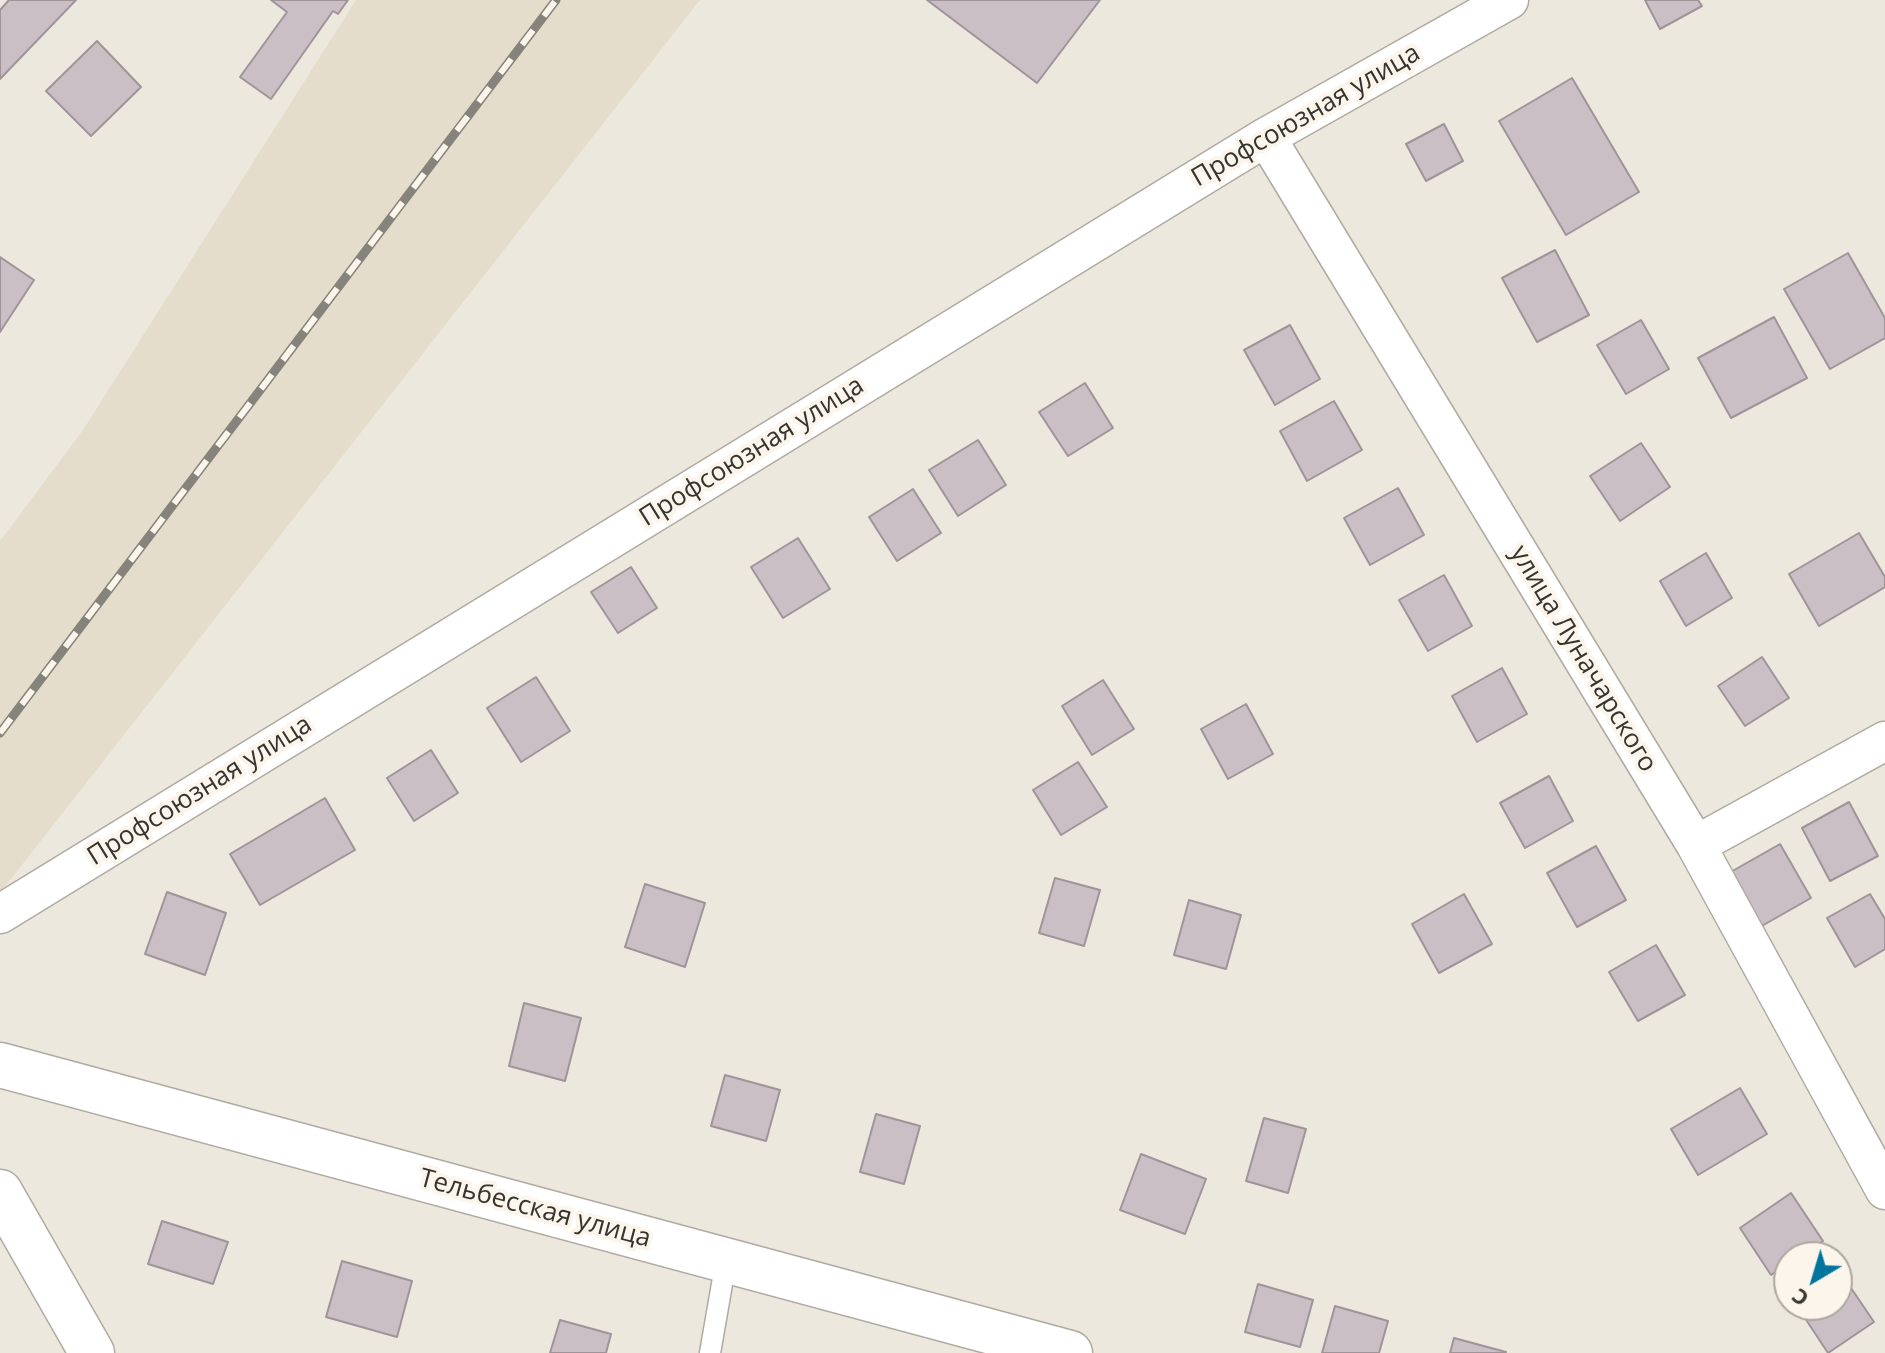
<!DOCTYPE html>
<meta charset="utf-8">
<style>
body{margin:0}
#map{position:relative;width:1885px;height:1353px;overflow:hidden;background:#ede8de;font-family:"Open Sans",sans-serif}
canvas{display:block}
.north{position:absolute;left:1773px;top:1241px;width:80px;height:80px;box-sizing:border-box;background:#fbf5eb;border:2px solid #aca8a0;border-radius:50%;rotate:218deg;font-size:22px;font-weight:700;line-height:32px;text-align:center;color:#363430}
.north::after{content:'';display:block;margin:auto;width:28px;height:36px;background:#02759f;clip-path:polygon(50% 0,100% 100%,50% 72%,0 100%)}
</style>
<div id="map">
<canvas width="1885" height="1353"></canvas>
<div class="north">С</div>
</div>
<script>
const g = document.querySelector('canvas').getContext('2d');
g.lineJoin = 'round';
function fillPath(path, color) {
  g.fillStyle = color;
  g.fill(path, 'evenodd');
}
function strokePath(path, color, width, dash) {
  g.strokeStyle = color;
  g.lineWidth = width;
  g.lineCap = dash ? 'butt' : 'round';
  g.setLineDash(dash || []);
  g.stroke(path);
}
function label(font, color, halo, rows, align = 'center') {
  g.font = font + ' "Open Sans",sans-serif';
  g.lineWidth = 8;
  g.setLineDash([]);
  g.textBaseline = 'middle';
  g.strokeStyle = halo;
  g.fillStyle = color;
  for (const [text, x, y, turn = 0] of rows) {
    g.save();
    g.translate(x, y);
    g.rotate((+turn || 0) * Math.PI / 180);
    g.textAlign = isNaN(turn) ? turn : align;
    if (halo) g.strokeText(text, 0, 0);
    g.fillText(text, 0, 0);
    g.restore();
  }
}
fillPath(new Path2D(`
 M356,0H700L0,893V541L83,430Z`), '#e5ddcc');
const building = new Path2D(`
 M9,0H76L0,79V10Z
 M348,0L338,14L333,11L271,99L240,77L287,12L271,0Z
 M927,0H1100L1037,83Z
 M1645,0H1698L1702,6L1660,29Z
 M97,41L141,87L91,136L46,91Z
 M1572,78L1639,192L1566,235L1499,121Z
 M1444,124L1463,161L1426,181L1406,144Z
 M1555,250L1589,315L1537,342L1502,278Z
 M1848,253L1885,318V338L1830,369L1784,289Z
 M0,257L34,280L0,332Z
 M1774,317L1807,378L1731,418L1698,358Z
 M1641,320L1669,369L1626,394L1597,345Z
 M1290,325L1320,379L1275,405L1244,350Z
 M1085,383L1113,428L1068,456L1039,412Z
 M1334,401L1362,450L1307,481L1280,431Z
 M978,440L1006,485L958,516L929,470Z
 M1641,443L1670,487L1620,521L1590,476Z
 M1398,488L1424,535L1370,565L1344,518Z
 M913,489L941,533L897,561L869,517Z
 M1859,533L1885,577V587L1819,626L1789,574Z
 M798,538L830,589L783,618L751,567Z
 M1706,553L1732,598L1686,626L1660,581Z
 M631,567L657,608L618,633L591,592Z
 M1444,575L1472,626L1428,651L1399,600Z
 M1762,657L1789,698L1745,726L1718,686Z
 M1502,668L1527,714L1477,742L1452,696Z
 M536,677L570,731L521,762L487,708Z
 M1103,680L1134,729L1092,755L1062,706Z
 M1246,704L1273,754L1228,779L1201,729Z
 M431,750L458,793L414,821L387,778Z
 M1078,762L1107,807L1061,835L1033,790Z
 M1549,776L1573,821L1525,848L1500,803Z
 M325,798L355,850L260,905L230,854Z
 M1849,802L1878,856L1830,881L1802,828Z
 M1780,844L1811,898L1760,927L1729,873Z
 M1596,846L1626,900L1577,927L1547,873Z
 M1055,878L1100,890L1084,946L1039,933Z
 M645,884L705,903L685,967L625,947Z
 M167,892L226,913L205,975L145,954Z
 M1464,894L1492,944L1439,973L1412,924Z
 M1870,894L1885,919V949L1855,967L1827,918Z
 M1189,900L1241,915L1226,969L1174,955Z
 M1656,945L1685,995L1638,1021L1609,972Z
 M524,1003L581,1018L565,1081L509,1066Z
 M725,1075L780,1090L766,1141L711,1126Z
 M1740,1088L1767,1134L1698,1175L1671,1129Z
 M876,1114L920,1126L904,1184L860,1172Z
 M1264,1118L1306,1129L1288,1193L1246,1181Z
 M1141,1154L1206,1179L1185,1234L1120,1210Z
 M1791,1193L1823,1241L1798,1257H1789V1263L1771,1275L1740,1228Z
 M162,1221L228,1242L213,1284L148,1264Z
 M342,1261L412,1281L397,1337L326,1317Z
 M1845,1279L1874,1322L1828,1353L1799,1309L1806,1305H1837V1285Z
 M1258,1284L1313,1300L1300,1347L1245,1332Z
 M1335,1306L1388,1321L1379,1353H1322Z
 M560,1320L611,1334L606,1353H550Z
 M1454,1338L1506,1352L1505,1353H1450Z`);
fillPath(building, '#cabfc5');
strokePath(building, '#9f949a', 2);
const lane = new Path2D(`
 M710,1353L726,1261`);
const street = new Path2D(`
 M1266,137L1696,845L1885,1190
 M1696,845L1885,741
 M0,914L1266,137L1509,0`);
const secondary = new Path2D(`
 M0,1065L1070,1353
 M0,1192L92,1353`);
strokePath(lane, '#b0aaa1', 23);
strokePath(street, '#b0aaa1', 41);
strokePath(secondary, '#b0aaa1', 47);
strokePath(lane, '#fff', 20);
strokePath(street, '#fff', 38);
strokePath(secondary, '#fff', 44);
const rail = new Path2D(`
 M0,733L556,0`);
strokePath(rail, '#86837c', 9);
strokePath(rail, '#fbf5eb', 6, [18]);
label('26px', '#363430', '#fbf5eb', [
 ["Профсоюзная улица",1306,116,-30],
 ["Профсоюзная улица",752,452,-32],
 ["улица Луначарского",1583,659,59],
 ["Профсоюзная улица",200,791,-32],
 ["Тельбесская улица",535,1209,15]
]);
</script>
